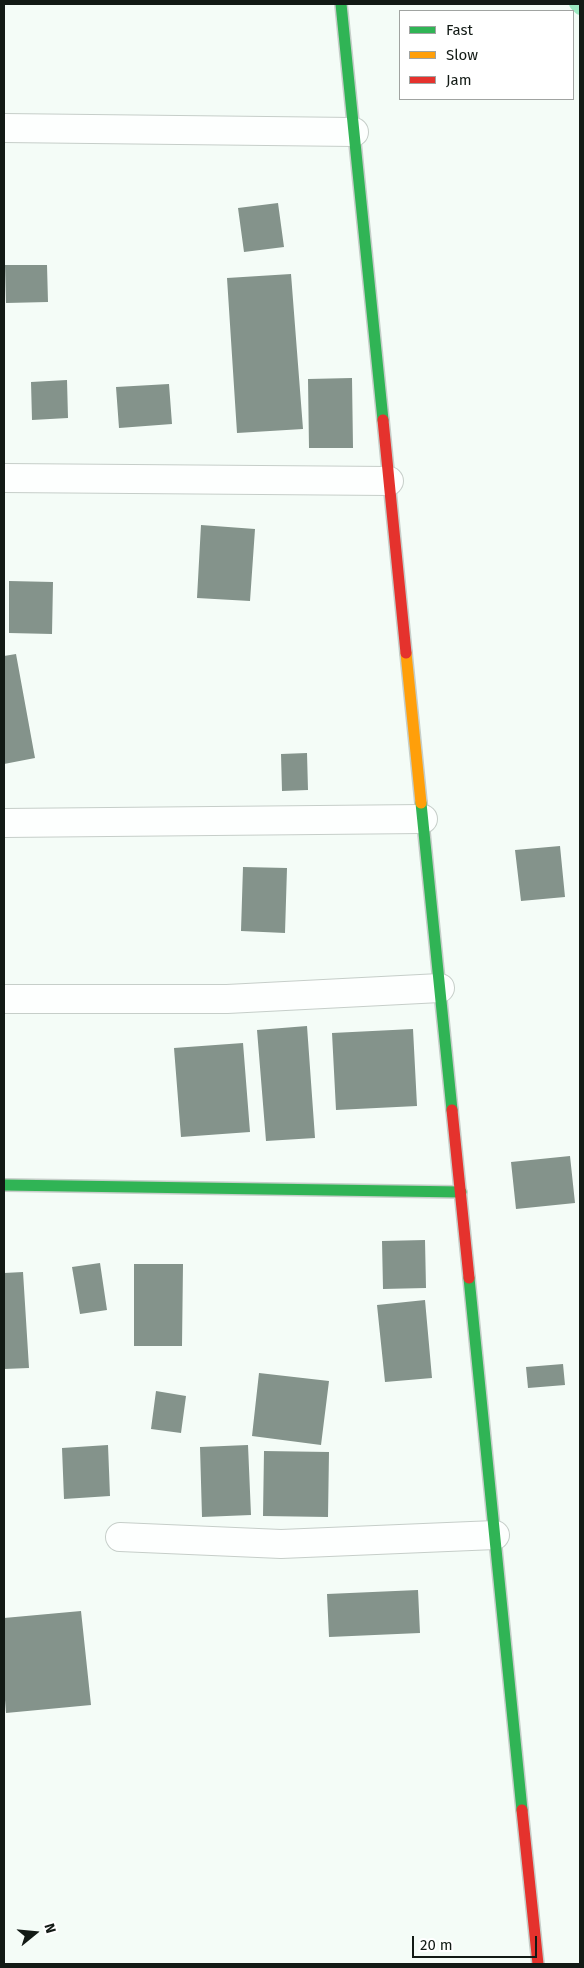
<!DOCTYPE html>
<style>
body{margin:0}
#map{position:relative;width:584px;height:1968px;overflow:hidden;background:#f4fcf7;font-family:"Fira Sans",sans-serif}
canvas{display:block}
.frame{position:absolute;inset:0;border:5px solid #121a15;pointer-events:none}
.legend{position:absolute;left:399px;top:10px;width:175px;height:90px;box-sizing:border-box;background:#fff;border:1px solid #a0a3a1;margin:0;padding:6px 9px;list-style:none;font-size:15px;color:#121a15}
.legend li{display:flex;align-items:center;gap:10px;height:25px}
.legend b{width:25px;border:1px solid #a0a3a1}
.north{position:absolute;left:10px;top:1908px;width:50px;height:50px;-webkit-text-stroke:4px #fff;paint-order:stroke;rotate:73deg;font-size:14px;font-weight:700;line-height:20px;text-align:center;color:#121a15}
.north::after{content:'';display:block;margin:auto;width:18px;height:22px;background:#121a15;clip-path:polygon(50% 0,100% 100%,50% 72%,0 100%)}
.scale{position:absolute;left:412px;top:1936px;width:125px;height:22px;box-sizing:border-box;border:2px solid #121a15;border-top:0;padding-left:6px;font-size:15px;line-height:18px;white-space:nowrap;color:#121a15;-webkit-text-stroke:4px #fff;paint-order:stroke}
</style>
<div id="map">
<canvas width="584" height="1968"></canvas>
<div class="frame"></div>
<ul class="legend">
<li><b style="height:6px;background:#30b455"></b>Fast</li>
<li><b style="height:6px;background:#ff9f0a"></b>Slow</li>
<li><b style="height:6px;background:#e5322d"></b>Jam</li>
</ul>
<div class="north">N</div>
<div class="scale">20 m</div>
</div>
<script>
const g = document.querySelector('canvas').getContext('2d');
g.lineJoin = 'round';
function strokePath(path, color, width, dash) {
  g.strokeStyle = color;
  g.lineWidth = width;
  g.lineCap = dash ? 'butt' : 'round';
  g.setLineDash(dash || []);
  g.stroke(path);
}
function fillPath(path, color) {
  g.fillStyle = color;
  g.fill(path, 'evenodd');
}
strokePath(new Path2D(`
 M575,4L580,9`), '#9deac2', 12);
fillPath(new Path2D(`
 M278,203L284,247L244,252L238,208Z
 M5,265H47L48,302L6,303Z
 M291,274L303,429L237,433L227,278Z
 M352,378L353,448H309L308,379Z
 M67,380L68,418L32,420L31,382Z
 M169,384L172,424L119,428L116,387Z
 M201,525L255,529L250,601L197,598Z
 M9,581L53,582L52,634L9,633Z
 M16,654L35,758L4,764V656Z
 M307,753L308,790L282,791L281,754Z
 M560,846L565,897L521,901L515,850Z
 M243,867L287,868L285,933L241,931Z
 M307,1026L315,1138L266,1141L257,1030Z
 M413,1029L417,1106L336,1110L332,1033Z
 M243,1043L250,1132L181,1137L174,1048Z
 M570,1156L575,1203L516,1209L511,1162Z
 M425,1240L426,1288L383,1289L382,1241Z
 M100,1263L107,1310L80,1314L72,1267Z
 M134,1264H183L182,1346H134Z
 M23,1272L29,1368L4,1369V1273Z
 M425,1300L432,1378L385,1382L377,1305Z
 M563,1364L565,1385L528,1388L526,1367Z
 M259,1373L329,1381L321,1445L252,1436Z
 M156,1391L186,1396L181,1433L151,1429Z
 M108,1445L110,1496L64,1499L62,1448Z
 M248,1445L251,1515L202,1517L200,1447Z
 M264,1451L329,1452L328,1517L263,1516Z
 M418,1590L420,1633L329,1637L327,1594Z
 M81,1611L91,1705L6,1713L4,1687V1618Z`), '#84938b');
const street = new Path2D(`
 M4,128L354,132
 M4,478L389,481
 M4,823L423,819
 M4,999H227L440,988
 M120,1537L281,1544L495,1535`);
const fast = new Path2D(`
 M341,4L383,420
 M421,803L452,1110
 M4,1185L461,1192
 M469,1278L522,1810`);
const slow = new Path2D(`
 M406,653L421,803`);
const jam = new Path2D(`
 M383,420L406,653
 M452,1110L469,1278
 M522,1810L538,1964`);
strokePath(street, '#c6cec9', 30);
strokePath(fast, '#c6cec9', 14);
strokePath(slow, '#c6cec9', 14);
strokePath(jam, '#c6cec9', 14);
strokePath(street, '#fdfffe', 28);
strokePath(fast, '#30b455', 11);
strokePath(slow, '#ff9f0a', 11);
strokePath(jam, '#e5322d', 11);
</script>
